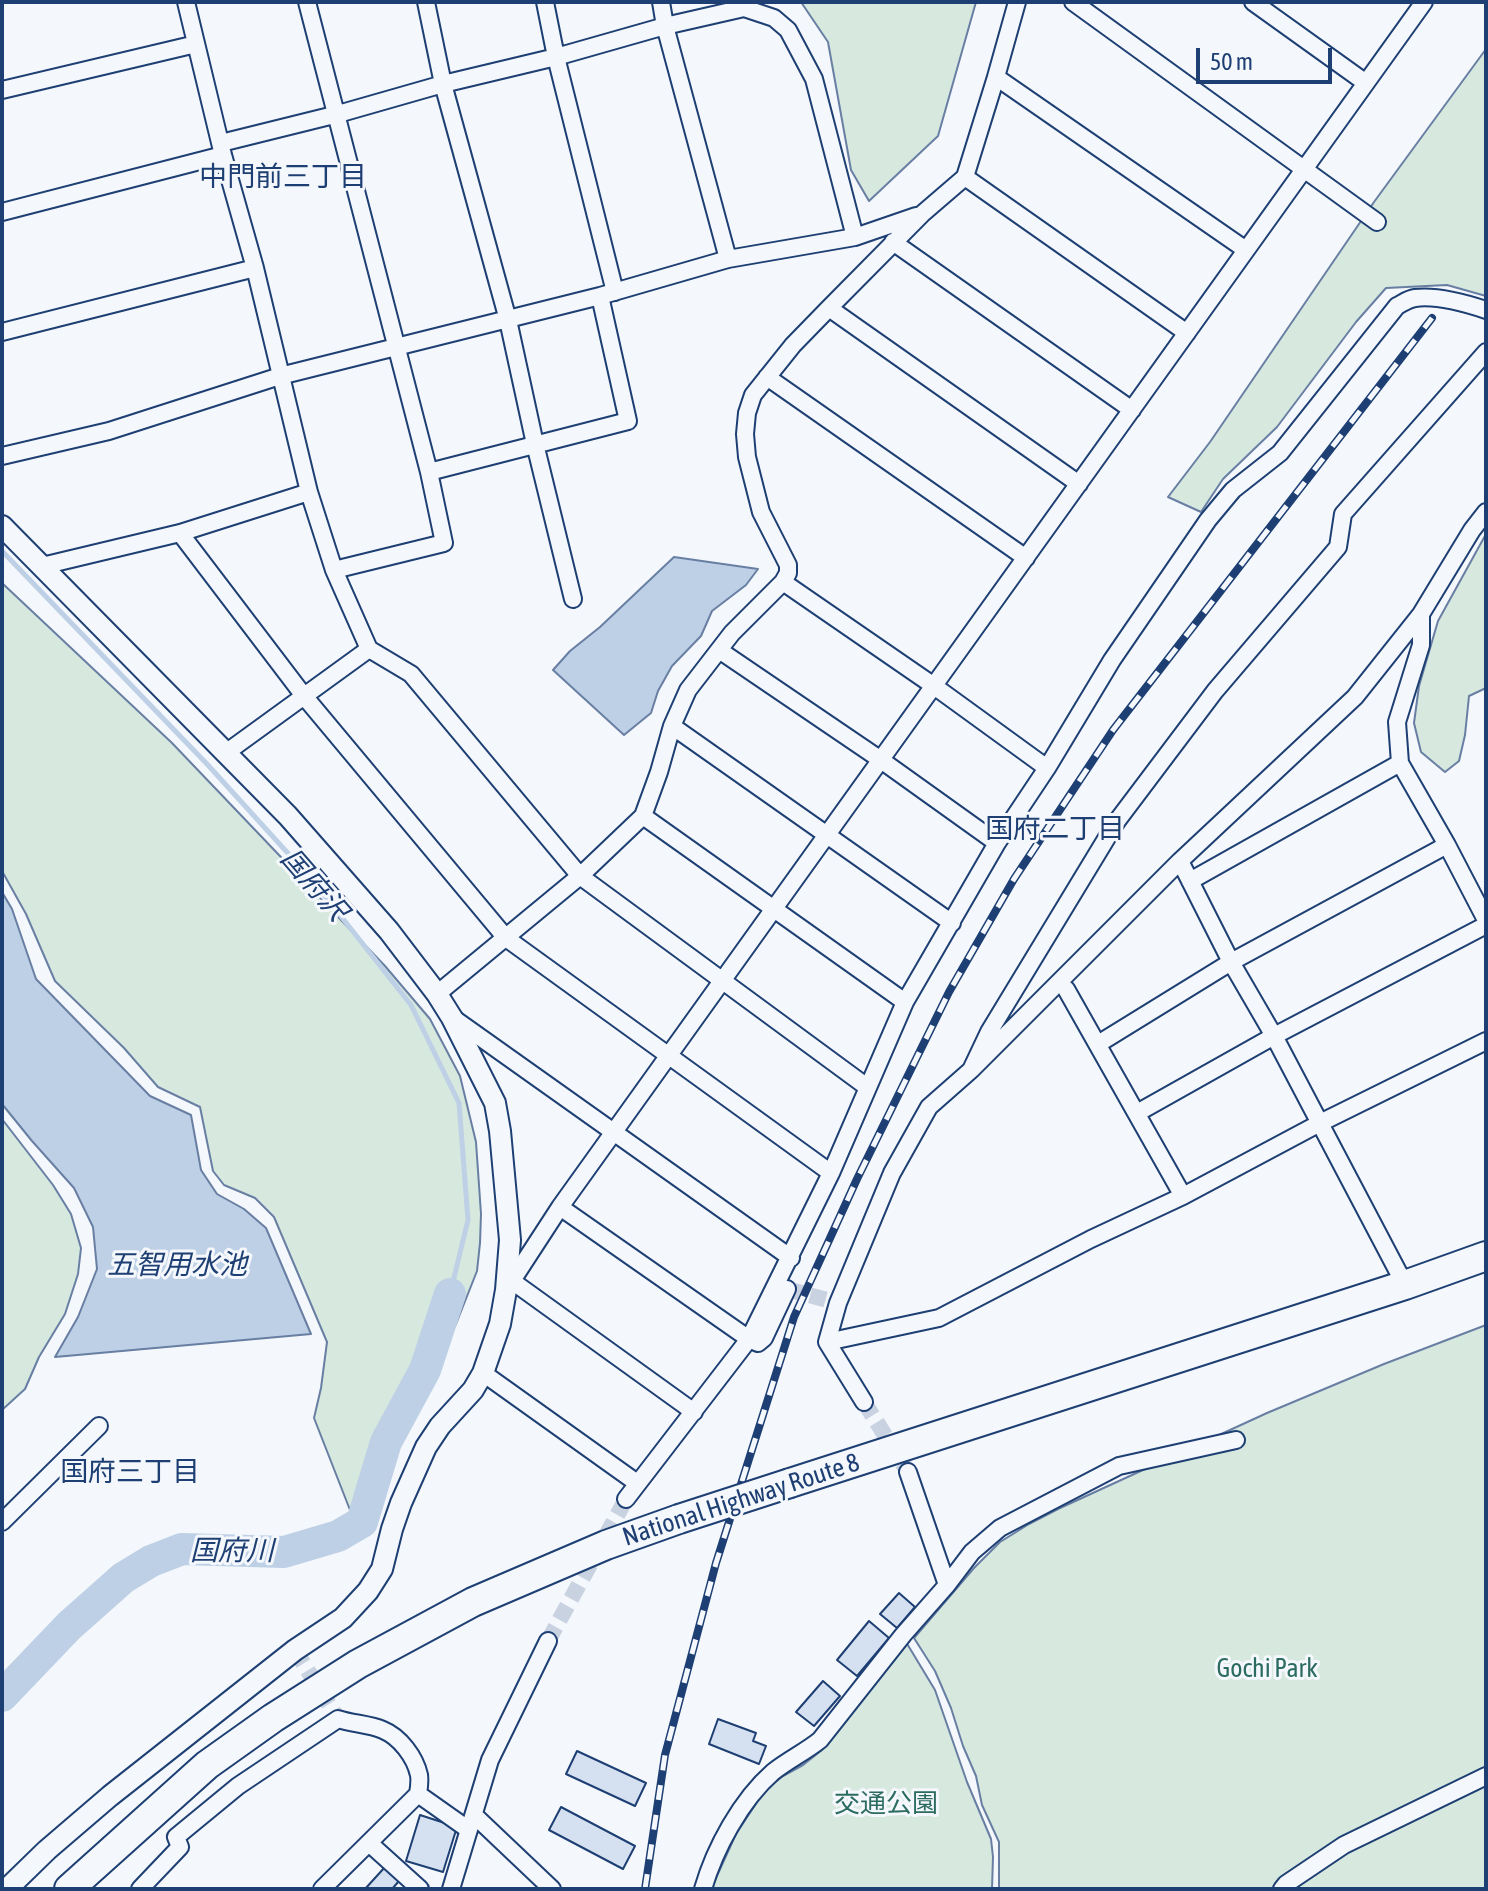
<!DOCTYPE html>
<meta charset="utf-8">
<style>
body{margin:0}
#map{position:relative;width:1488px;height:1891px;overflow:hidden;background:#f4f7fb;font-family:"Asap Condensed",sans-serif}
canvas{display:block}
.frame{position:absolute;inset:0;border:4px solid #1d3f73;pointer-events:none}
.scale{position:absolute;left:1196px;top:48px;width:136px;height:36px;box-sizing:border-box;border:4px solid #1d3f73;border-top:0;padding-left:10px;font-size:24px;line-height:28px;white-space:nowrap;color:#1d3f73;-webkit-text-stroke:6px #f4f7fb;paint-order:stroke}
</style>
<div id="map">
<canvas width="1488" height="1891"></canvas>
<div class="frame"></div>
<div class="scale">50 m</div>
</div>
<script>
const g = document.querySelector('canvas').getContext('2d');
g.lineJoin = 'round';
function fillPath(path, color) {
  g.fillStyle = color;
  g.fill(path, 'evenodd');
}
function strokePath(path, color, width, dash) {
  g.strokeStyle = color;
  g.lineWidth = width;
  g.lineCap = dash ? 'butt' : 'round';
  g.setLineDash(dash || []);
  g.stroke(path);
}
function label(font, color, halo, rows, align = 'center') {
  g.font = font + ' "Asap Condensed","Noto Sans JP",sans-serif';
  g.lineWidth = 6;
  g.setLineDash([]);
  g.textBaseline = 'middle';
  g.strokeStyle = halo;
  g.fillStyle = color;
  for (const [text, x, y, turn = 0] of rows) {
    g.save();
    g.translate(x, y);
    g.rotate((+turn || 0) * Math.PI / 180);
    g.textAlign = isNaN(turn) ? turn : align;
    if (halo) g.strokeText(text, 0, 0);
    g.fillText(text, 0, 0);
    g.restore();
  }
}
const green = new Path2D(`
 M801,2H976L938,136L869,201L851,170L828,42Z
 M1486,49V296L1447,285L1386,288L1356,322L1277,427L1223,479L1201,512L1168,497L1210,442L1374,202Z
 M1486,534V688L1469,696L1465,735L1459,761L1445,772L1421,752L1414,723L1419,686L1438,621Z
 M2,583L172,743L385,966L430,1019L460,1076L476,1142L481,1214L480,1243L477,1271L456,1324L418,1394L401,1438L373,1495L361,1505L350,1510L314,1418L321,1388L327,1342L274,1217L255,1198L224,1185L213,1171L200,1107L158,1087L124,1048L55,981L26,914L2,871Z
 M2,1119L53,1185L71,1214L81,1248L78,1274L65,1314L39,1357L25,1389L2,1410Z
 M1486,1325V1889H999V1842L982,1805L976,1776L963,1746L951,1708L935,1671L914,1638L974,1568L1000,1542L1029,1524L1058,1509L1267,1413L1384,1364Z
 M906,1642L935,1690L967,1782L991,1839L993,1857L992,1889H711L736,1834L765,1790L783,1776L803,1765L822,1750Z`);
fillPath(green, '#d7e8df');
strokePath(green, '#687fa3', 2);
const water = new Path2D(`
 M674,557L758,569L746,585L712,611L701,636L672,666L658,691L651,713L624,735L553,670L570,651L600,627Z
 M2,892L12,909L36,979L150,1096L191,1115L201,1170L217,1194L244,1209L266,1228L311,1334L55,1357L78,1317L97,1269L93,1227L74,1188L32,1141L2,1104Z`);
fillPath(water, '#bed0e5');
strokePath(water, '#687fa3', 2);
strokePath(new Path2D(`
 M2,551L207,764L314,882L411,1005L459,1103L468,1220L450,1294`), '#bed0e5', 5);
strokePath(new Path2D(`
 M2,1696L69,1626L123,1578L151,1561L182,1549L284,1552L338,1536L362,1522L386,1442L425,1370L450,1294`), '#bed0e5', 32);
const building = new Path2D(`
 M899,1593L915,1607L897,1628L880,1614Z
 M869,1621L889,1638L857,1676L837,1660Z
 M823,1681L840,1696L814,1726L796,1712Z
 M718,1719L756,1733L753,1741L766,1746L759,1764L709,1744Z
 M577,1751L646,1783L635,1806L566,1774Z
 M561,1807L635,1846L623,1869L549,1830Z
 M420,1815L457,1827L443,1872L406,1861Z
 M385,1867L399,1881L392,1889H365Z`);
fillPath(building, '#d5e0f0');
strokePath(building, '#1d3f73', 2);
strokePath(new Path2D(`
 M787,1289L838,1303
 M864,1402L908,1472
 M548,1641L626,1499
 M295,1650L338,1719`), '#c9d2e0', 16, [16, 8]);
const minor = new Path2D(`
 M186,2L223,155L255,268L309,492L334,570L369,649L411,674L580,876L867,1087
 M307,2L429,472L444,543L334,570
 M426,2L443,84L508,320L535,444L573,599
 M545,2L556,57L615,292
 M661,2L665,26L728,259
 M1073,2L1377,222
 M1253,2L1366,83
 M996,77L1246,250
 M2,90L196,44
 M221,143L338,114L443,84L556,57L665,26L744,8L774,18L788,30L814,79L855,237
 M965,177L1187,333
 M2,212L223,155
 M893,242L1132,410
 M829,308L1079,484
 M2,332L255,268
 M1486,352L1343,514L1338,547L1215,691L1117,821L989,1032L971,1070L1180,861L1355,697L1421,614L1472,530L1486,512
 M767,377L1026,558
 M2,456L109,431L280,376L600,296L728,259L855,237L916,216
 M429,472L628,421L600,296
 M180,533L304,696L506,938L831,1173
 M42,566L180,533L309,492
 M783,582L934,686L1047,768
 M1421,614V645L1397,722L1400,763L1447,845L1486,920
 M719,650L881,760L997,843
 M672,726L952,923
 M227,752L369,649
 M643,816L905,1002
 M1180,861L1231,962L1274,1036L1405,1285
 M1190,881L1400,763
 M1066,989L1183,1196
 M437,994L580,876L643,816L659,772L672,726L688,690L732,633L783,582L788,573V565L761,512L747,457L745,434L747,413L753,395L793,345L829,308L922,214L965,177L996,77L1017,2
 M453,1018L791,1258
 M1098,1044L1231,962L1447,845
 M971,1070L929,1107L892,1173L838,1303L827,1342L939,1318L1091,1239L1183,1196L1320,1123L1486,1041
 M1137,1113L1274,1036L1486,925
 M560,1207L749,1339L758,1343L764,1338L787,1289
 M512,1281L694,1412
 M506,1290L560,1207L1424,2
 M827,1342L864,1402
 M483,1373L637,1483
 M908,1472L947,1585
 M626,1499L749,1339L831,1173L905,1002L997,843L1047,768L1112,660L1208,520L1233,490L1280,453L1397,306C1403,303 1408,299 1415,298C1437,295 1465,303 1486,310
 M2,1522L99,1426
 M418,1794L469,1830
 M474,1815L552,1889
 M369,1843L420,1889
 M140,1889L180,1847L176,1837L238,1786L338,1719C353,1724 369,1724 383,1730C400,1737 415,1757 419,1775C420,1781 419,1788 418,1794L322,1889
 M451,1889L490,1760L548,1641
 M703,1889C715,1848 741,1800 773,1772C788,1760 805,1752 820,1740L903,1635L947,1585L972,1552L1000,1528L1119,1466L1236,1440
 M1282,1889L1286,1884L1344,1845L1486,1776`);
const tertiary = new Path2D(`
 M2,526L288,816L389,931L437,994L452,1018L495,1103L500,1131L510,1240L506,1290L500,1324L483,1373L473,1390L440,1426L426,1447L401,1503L392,1529L382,1569L368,1591L343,1618L295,1650L110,1796L47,1850L7,1889`);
const trunk = new Path2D(`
 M790,1483L1405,1285L1486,1256
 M69,1889L207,1765L273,1718L358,1664L473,1602L606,1545L679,1519`);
strokePath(minor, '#1d3f73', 20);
strokePath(tertiary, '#1d3f73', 24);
strokePath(trunk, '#1d3f73', 32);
strokePath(minor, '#f4f7fb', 16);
strokePath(tertiary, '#f4f7fb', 20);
strokePath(trunk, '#f4f7fb', 28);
const rail = new Path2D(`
 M645,1889L665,1755L716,1563L794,1317L857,1179L949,992L1014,879L1113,730L1432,318`);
strokePath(rail, '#1d3f73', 8);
strokePath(rail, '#f4f7fb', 5, [15]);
const trunkBridge = new Path2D(`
 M679,1519L790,1483`);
strokePath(trunkBridge, '#1d3f73', 32, []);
strokePath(trunkBridge, '#f4f7fb', 28);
label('26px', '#1d3f73', '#f4f7fb', [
 ["National Highway Route 8",741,1500,-18]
]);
label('26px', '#2c6c60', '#f4f7fb', [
 ["Gochi Park",1267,1669],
 ["交通公園",886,1804]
]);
label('28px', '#1d3f73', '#f4f7fb', [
 ["中門前三丁目",283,177],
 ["国府二丁目",1055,829],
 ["国府三丁目",130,1472]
]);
label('italic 28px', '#1d3f73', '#f4f7fb', [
 ["国府沢",314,885,49],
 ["五智用水池",177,1265],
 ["国府川",232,1551]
]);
</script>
